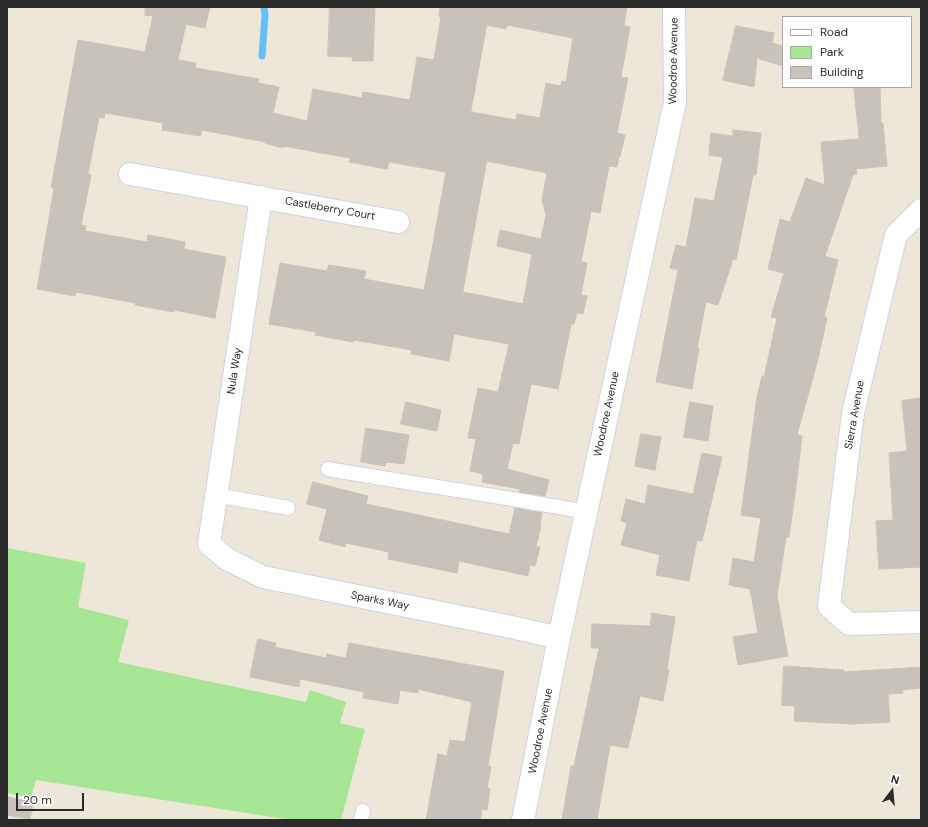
<!DOCTYPE html>
<style>
body{margin:0}
#map{position:relative;width:928px;height:827px;overflow:hidden;background:#ede7da;font-family:"DM Sans",sans-serif}
canvas{display:block}
.frame{position:absolute;inset:0;border:8px solid #2a2a2a;pointer-events:none}
.legend{position:absolute;left:782px;top:16px;width:130px;height:72px;box-sizing:border-box;background:#fff;border:1px solid #aaa;margin:0;padding:5px 7px;list-style:none;font-size:12px;color:#2a2a2a}
.legend li{display:flex;align-items:center;gap:8px;height:20px}
.legend b{width:20px;border:1px solid #aaa}
.north{position:absolute;left:872px;top:771px;width:40px;height:40px;-webkit-text-stroke:3px #fff;paint-order:stroke;rotate:16deg;font-size:11px;font-weight:700;line-height:16px;text-align:center;color:#2a2a2a}
.north::after{content:'';display:block;margin:auto;width:14px;height:18px;background:#2a2a2a;clip-path:polygon(50% 0,100% 100%,50% 72%,0 100%)}
.scale{position:absolute;left:16px;top:793px;width:68px;height:18px;box-sizing:border-box;border:2px solid #2a2a2a;border-top:0;padding-left:5px;font-size:12px;line-height:14px;white-space:nowrap;color:#2a2a2a;-webkit-text-stroke:3px #fff;paint-order:stroke}
</style>
<div id="map">
<canvas width="928" height="827"></canvas>
<div class="frame"></div>
<ul class="legend">
<li><b style="height:5px;background:#fff"></b>Road</li>
<li><b style="height:11px;background:#a7e694"></b>Park</li>
<li><b style="height:11px;background:#c8c3ba"></b>Building</li>
</ul>
<div class="north">N</div>
<div class="scale">20 m</div>
</div>
<script>
const g = document.querySelector('canvas').getContext('2d');
g.lineJoin = 'round';
function fillPath(path, color) {
  g.fillStyle = color;
  g.fill(path, 'evenodd');
}
function strokePath(path, color, width, dash) {
  g.strokeStyle = color;
  g.lineWidth = width;
  g.lineCap = dash ? 'butt' : 'round';
  g.setLineDash(dash || []);
  g.stroke(path);
}
function label(font, color, halo, rows, align = 'center') {
  g.font = font + ' "DM Sans",sans-serif';
  g.lineWidth = 3;
  g.setLineDash([]);
  g.textBaseline = 'middle';
  g.strokeStyle = halo;
  g.fillStyle = color;
  for (const [text, x, y, turn = 0] of rows) {
    g.save();
    g.translate(x, y);
    g.rotate((+turn || 0) * Math.PI / 180);
    g.textAlign = isNaN(turn) ? turn : align;
    if (halo) g.strokeText(text, 0, 0);
    g.fillText(text, 0, 0);
    g.restore();
  }
}
fillPath(new Path2D(`
 M7,548L86,563L78,607L129,620L118,662L306,702L310,690L346,702L340,723L365,729L341,820H291L36,780L31,798L7,793Z`), '#a7e694');
strokePath(new Path2D(`
 M262,56L265,16L264,7`), '#67c0f5', 7);
const building = new Path2D(`
 M146,7H210L205,28L186,24L178,60L196,63L195,68L259,79L258,83L279,87L273,113L307,121L313,89L362,98L363,92L410,100L417,57L434,60L441,17L439,16L440,7H627L624,26L630,27L621,77L628,78L617,133L625,135L620,157L619,156L617,167L609,166L600,213L591,211L581,262L587,263L581,295L587,296L583,314L577,313L574,324H571L558,389L531,384L519,444L513,443L507,469L549,480L545,496L519,492L520,489L482,482L483,474L470,471L476,439L468,438L478,388L498,392L509,344L454,334L449,361L411,354L412,350L354,340L353,342L315,335L316,332L269,324L280,263L327,271L329,265L366,271L364,279L424,290L432,249L446,172L389,162L387,169L349,162L350,158L283,146V148L265,143V142L202,130L200,136L162,130L163,123L105,113L104,118L99,117L88,174L91,175L81,225L86,226L85,231L147,242L148,235L185,242L184,249L226,257L215,318L174,310V312L135,305L136,303L76,292L75,296L37,289L54,188H51L78,40L145,52L153,16L145,15ZM487,25L506,29L507,25L573,38L566,82L562,81L561,86L546,83L540,118L517,114L516,120L471,112ZM487,161L547,173L542,200L546,215L541,239L500,230L497,246L532,254L523,304L463,292Z
 M330,7H375L373,61H352L353,57L328,56Z
 M736,26L774,33L772,43L783,46V66L757,58L754,87L723,80Z
 M854,87H880L881,124L883,123L887,166L856,169L857,174L853,175L825,256L838,260L824,317L827,318L818,359L797,435L802,436L795,495L789,537H786L777,596L788,656L738,665L733,637L758,633L750,589L729,585L733,558L754,562L761,518L741,515L757,397L762,376L764,377L777,318L771,317L784,273L768,269L780,219L790,222L806,178L825,185L821,142L859,139Z
 M733,130L761,133L756,175H753L736,260L733,259L718,305L706,302L697,348H699L692,389L656,382L678,270L670,268L676,245L686,247L695,198L714,201L723,157L709,155L711,133L733,136Z
 M921,398V567L879,569L876,521L893,520L889,453L907,451L902,401Z
 M406,402L441,410L437,431L401,424Z
 M690,402L713,406L708,441L684,437Z
 M366,428L409,435L404,464L386,462L385,466L361,462Z
 M641,434L661,437L655,470L635,466Z
 M702,453L722,457L702,541L697,540L689,581L656,575L660,555L621,545L627,523L621,521L626,499L645,504L648,485L693,494Z
 M313,482L368,496L366,504L509,534L515,508L542,513L540,525H541L536,547H540L535,566L530,565L528,576L459,561L457,573L388,559L389,552L346,543L345,547L319,540L327,509L307,504Z
 M652,613L675,617L667,670H669L663,701L640,696L628,748L610,745L597,820H562L571,766H574L599,648H591L592,624L650,626Z
 M258,639L276,643L275,647L326,658L327,654L346,658L349,643L504,671L488,766L491,767L487,788L490,789L487,810L482,809L480,820H426L438,754L447,756L450,740L465,742L472,702L418,689V693L400,690L398,704L363,698L364,692L300,679L299,687L250,677Z
 M784,666L844,670V672L921,667V688L902,690L903,693L888,694L890,722L853,724L794,721L795,706L782,705Z
 M7,797L34,802L30,819L7,815Z`);
fillPath(building, '#c8c3ba');
strokePath(building, '#c8c3b4', 1);
const lane = new Path2D(`
 M328,469C414,484 500,496 586,512
 M216,495L288,508
 M361,820L363,811`);
const street = new Path2D(`
 M130,174L398,222
 M261,197L209,544L227,559L263,577L516,628L559,638
 M921,210L896,235L853,413L829,606L849,624L921,622
 M523,820L559,638L675,102L674,7`);
strokePath(lane, '#d0d1e3', 16);
strokePath(street, '#d0d1e3', 24);
strokePath(lane, '#fff', 14);
strokePath(street, '#fff', 22);
label('11px', '#2a2a2a', '#fff', [
 ["Woodroe Avenue",674,61,-89],
 ["Castleberry Court",330,209,10],
 ["Nula Way",235,371,-81],
 ["Woodroe Avenue",607,414,-78],
 ["Sierra Avenue",855,415,-80],
 ["Sparks Way",380,601,11],
 ["Woodroe Avenue",541,731,-79]
]);
</script>
